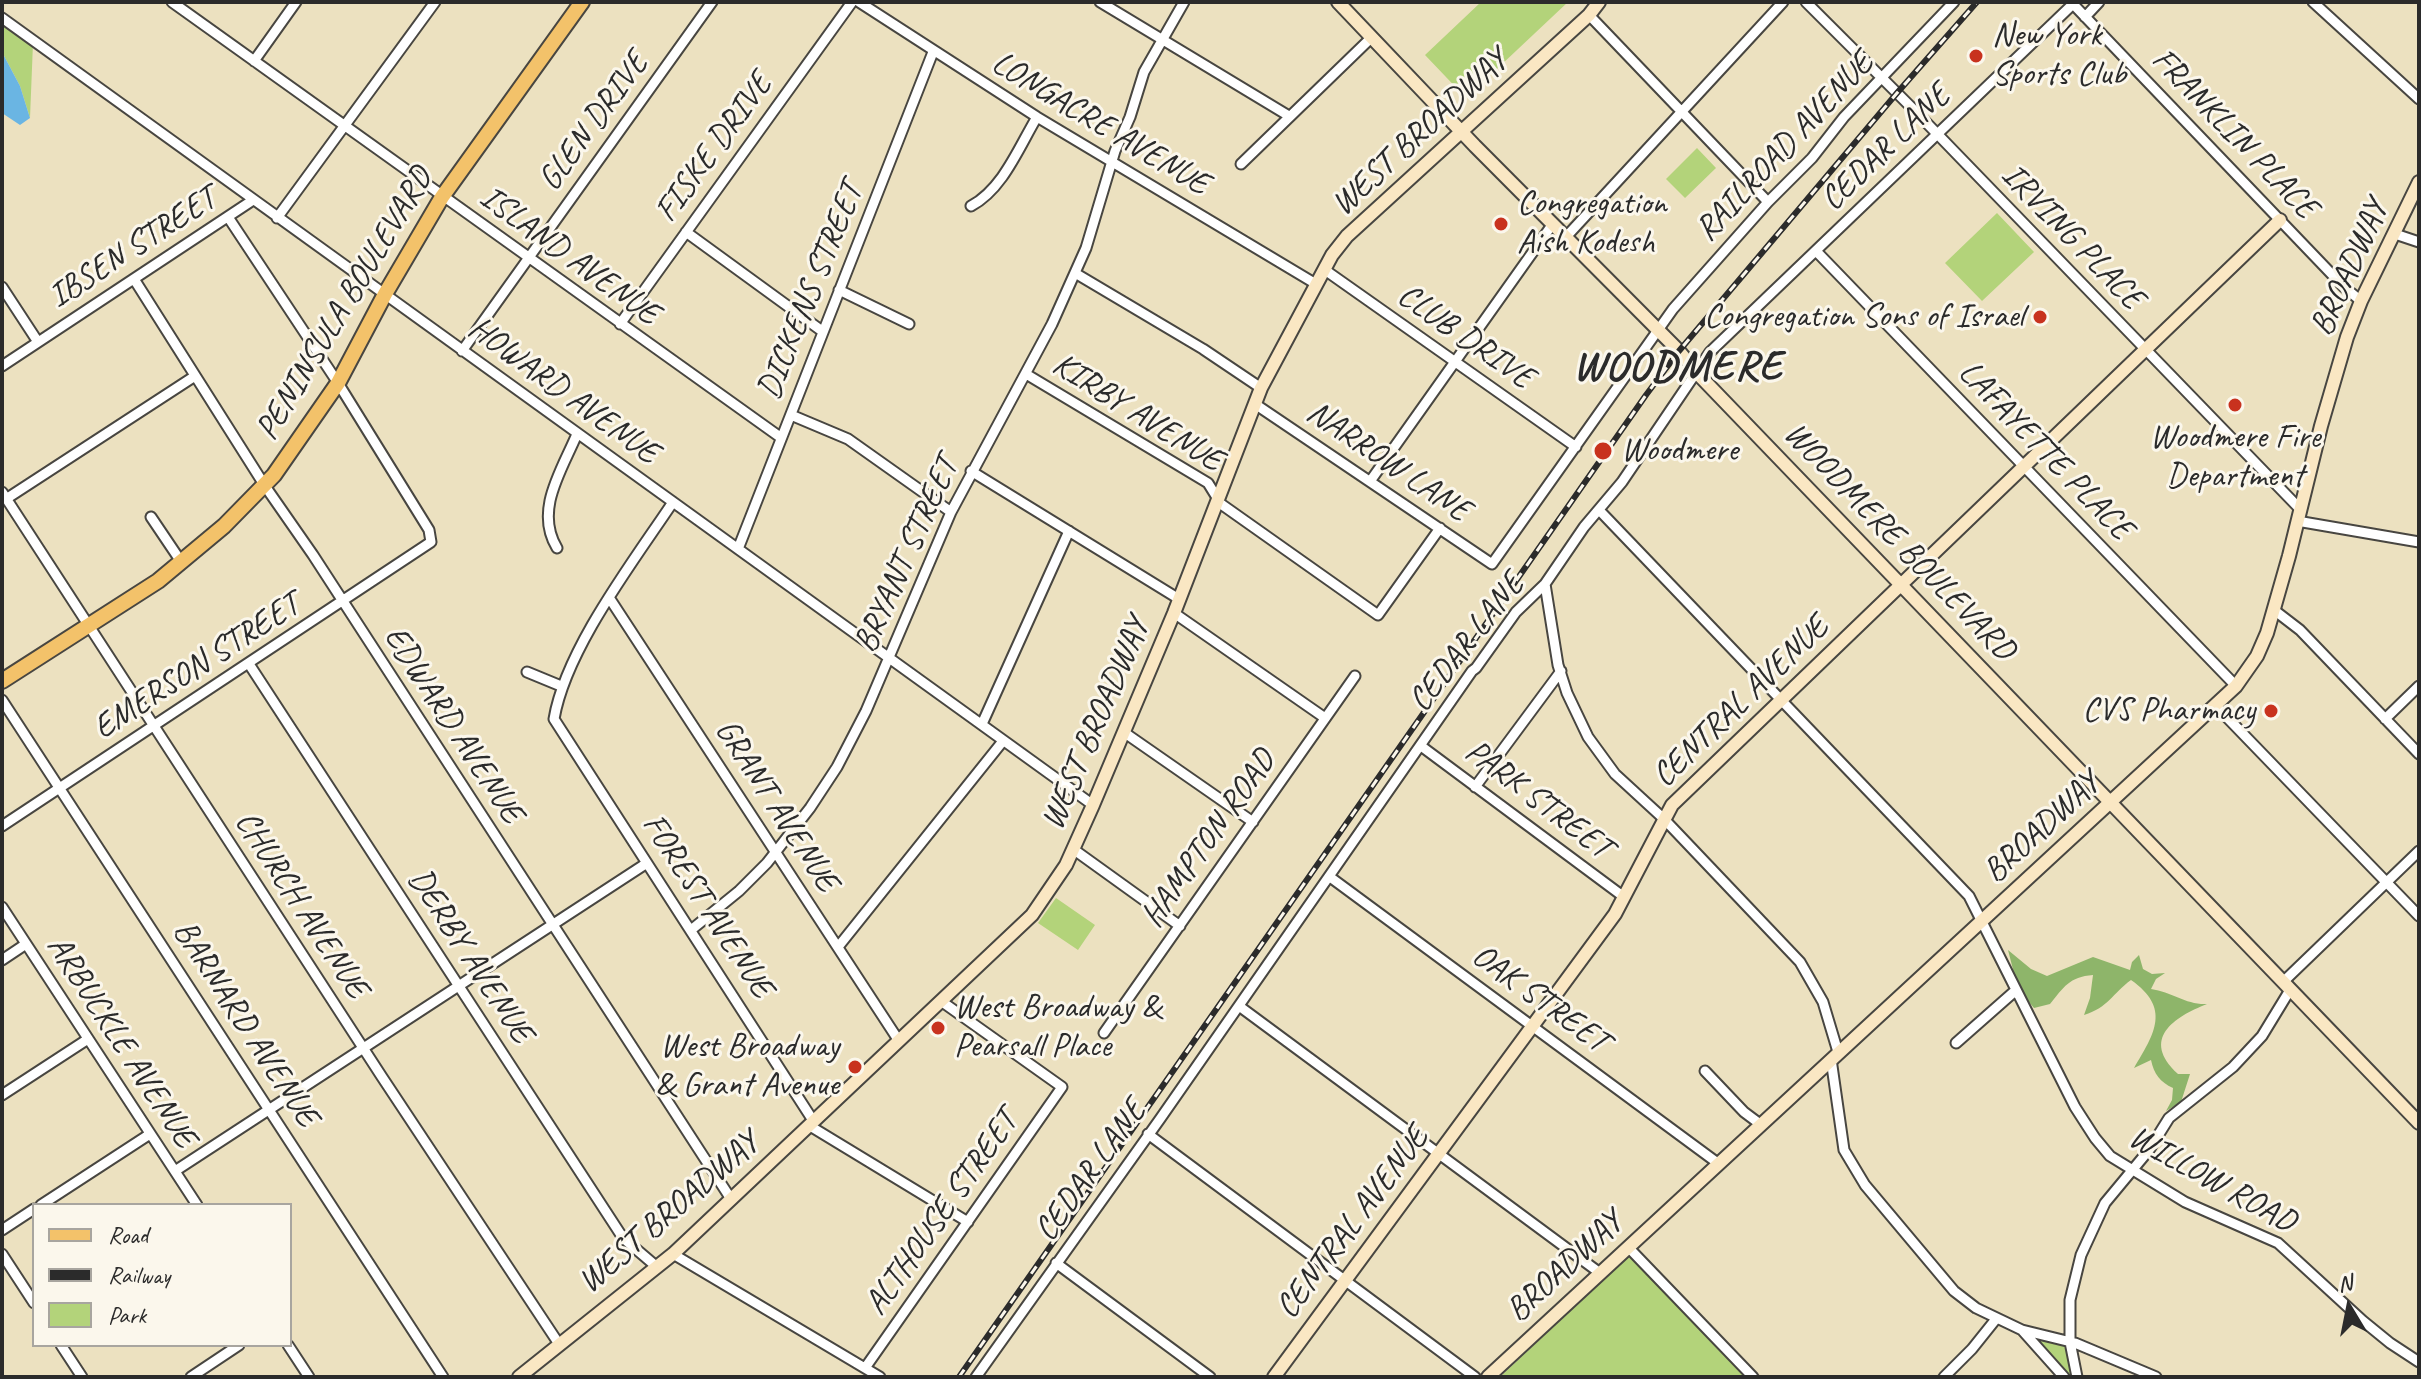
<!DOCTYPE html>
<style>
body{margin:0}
#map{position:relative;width:2421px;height:1379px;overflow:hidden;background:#ece1c0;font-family:Caveat,sans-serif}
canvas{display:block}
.frame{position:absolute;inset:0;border:4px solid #2b2b2b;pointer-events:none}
.legend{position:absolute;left:32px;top:1203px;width:260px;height:144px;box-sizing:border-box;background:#fbf7ec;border:2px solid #a8a59f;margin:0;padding:10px 14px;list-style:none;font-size:24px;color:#2b2b2b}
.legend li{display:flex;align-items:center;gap:16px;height:40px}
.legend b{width:40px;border:2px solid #a8a59f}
.north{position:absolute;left:2309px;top:1267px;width:80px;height:80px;-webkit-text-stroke:6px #fbf7ec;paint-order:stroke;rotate:350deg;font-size:22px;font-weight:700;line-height:32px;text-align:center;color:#2b2b2b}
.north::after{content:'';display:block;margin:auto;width:28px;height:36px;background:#2b2b2b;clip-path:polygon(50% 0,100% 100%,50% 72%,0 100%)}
</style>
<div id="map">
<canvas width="2421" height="1379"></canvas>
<div class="frame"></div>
<ul class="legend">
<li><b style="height:10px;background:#f3c26a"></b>Road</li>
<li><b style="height:10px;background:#2b2b2b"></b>Railway</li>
<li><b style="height:22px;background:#b3d37a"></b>Park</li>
</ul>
<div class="north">N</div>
</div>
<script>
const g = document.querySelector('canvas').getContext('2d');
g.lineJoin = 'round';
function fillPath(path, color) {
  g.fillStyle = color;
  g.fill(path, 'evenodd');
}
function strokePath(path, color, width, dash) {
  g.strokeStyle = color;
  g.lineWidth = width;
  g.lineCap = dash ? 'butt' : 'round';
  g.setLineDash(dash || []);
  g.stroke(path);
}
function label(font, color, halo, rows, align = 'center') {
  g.font = font + ' Caveat,sans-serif';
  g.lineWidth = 6;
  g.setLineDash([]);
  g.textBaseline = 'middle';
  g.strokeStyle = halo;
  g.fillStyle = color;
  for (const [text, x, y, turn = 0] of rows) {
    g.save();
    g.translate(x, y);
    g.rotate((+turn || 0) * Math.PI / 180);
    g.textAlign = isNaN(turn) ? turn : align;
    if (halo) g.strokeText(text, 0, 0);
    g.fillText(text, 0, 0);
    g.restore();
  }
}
fillPath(new Path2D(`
 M1481,2H1568L1466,98L1425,55Z
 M2,21L33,43L30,118L20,86L2,52Z
 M1697,148L1716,168L1685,198L1666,179Z
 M1997,213L2034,252L1982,301L1945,263Z
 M1056,898L1095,925L1078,950L1038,923Z
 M1629,1256L1750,1377H1500Z
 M2027,1333L2067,1343L2074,1377H2067Z`), '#b3d37a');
fillPath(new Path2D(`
 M2008,950L2031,969L2047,976L2093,957L2130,970L2132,962L2139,955L2143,969L2152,974L2165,973L2156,979L2151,989C2172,992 2186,1005 2207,1004C2174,1017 2140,1039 2178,1074H2190L2181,1102L2166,1111L2172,1100L2173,1088C2160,1082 2154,1074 2151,1060L2134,1068C2155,1033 2171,1008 2131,980C2112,994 2109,1007 2084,1015L2090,998L2093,975C2069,977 2064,987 2050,1004L2034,1008L2018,989Z`), '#8eb56a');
fillPath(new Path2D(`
 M2,52L20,86L30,118L20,125L2,113Z`), '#6ab5e3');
const street = new Path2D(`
 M172,2L780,437
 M859,2L1037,117L1316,284
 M1100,2L1289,116
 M1806,2L1917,113L2300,509
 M2071,2L2344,287L2361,301
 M2313,2L2419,99
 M1589,15L1768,202
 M2085,17L2099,2
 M2,18L1093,805
 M254,61L296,2
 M1241,164L1372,37
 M971,206C1003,189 1019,147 1037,117
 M277,218L435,2
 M686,232L822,331
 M2395,234L2419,242
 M1565,238L1783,2
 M1816,251L2236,686
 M1325,270L1576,447
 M1075,273L1203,349L1261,388
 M134,279L265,486L313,555L731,1199
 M2,287L38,342
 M839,290L909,324
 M620,324L852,2
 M462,351L712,2
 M2,366L253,200
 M1026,374L1208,483L1221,504L1378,615L1440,528
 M1255,404L1492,564L1673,309L1768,202L1812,158L1844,117L1954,2
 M791,415L848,439L951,512
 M971,471L1179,599
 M1371,480L1552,225
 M2,492L382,1077L559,1344
 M6,499L195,376
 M673,502C633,562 566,649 554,719L814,1122
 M1599,510L1969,896L2075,1107L2095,1138L2110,1156L2185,1202L2278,1243L2363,1321L2390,1343L2419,1362
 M151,517L182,563
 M2297,521L2419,542
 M557,548C534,510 562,470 577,434
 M738,549L933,52
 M1545,584L1558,665L1567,693L1588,737L1615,774L1664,819L1800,962L1823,1002L1838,1052
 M610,599L899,1041
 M2274,610L2300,630L2419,754
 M1174,613L1325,718
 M249,664L623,1238L657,1267
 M527,672L561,686
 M2,700L443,1377
 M2216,706L2419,916
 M2385,719L2419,686
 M982,724L1069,531
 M1125,733L1253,822
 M1421,746L1624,897
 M1475,787L1561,671
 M2,826L431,542L429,530L338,383L228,217
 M1073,849L1180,926
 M1330,877L1719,1164
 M2,907L197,1205
 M691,930L739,891L767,863L810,808L837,767L866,711L951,512L1052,324L1086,248L1115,151L1130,117L1144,72L1184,2
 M838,947L1003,741
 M2,960L26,944
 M2283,982L2419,851
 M1239,1006L1600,1273
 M1104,1033L1355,676
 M1956,1043L2015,991
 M1831,1059L1844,1150L1865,1185L1954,1291L1976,1308L2022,1330L2064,1377
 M1705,1071L1744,1112L1760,1124
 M2,1095L88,1039
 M810,1126L968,1222
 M1148,1134L1475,1377
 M175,1171L647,863
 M41,1205L150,1134
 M2,1230L34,1209
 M1628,1247L1753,1377
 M2,1254L34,1303
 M673,1254L880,1377
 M1056,1263L1210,1377
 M2022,1330L2075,1343L2156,1377
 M61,1345L82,1377
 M288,1345L309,1377
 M865,1368L1062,1087L941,1001
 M191,1377L239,1345
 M976,1377L1160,1119L1472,671L1476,668L1516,612L1545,584L1584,527L1622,482L1710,352L2073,4
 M1944,1377L1972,1349L1996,1319
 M2077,1377L2070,1342V1300L2081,1255L2105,1203L2149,1150L2169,1118L2233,1067L2262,1036L2290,990`);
const secondary = new Path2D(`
 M1338,2L1475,146L1679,351L1697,373L2419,1123
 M519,1377L673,1254L1032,915L1066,865L1093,805L1174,613L1261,388L1332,255L1347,236L1589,15L1599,2
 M1274,1377L1615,914L1672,805L2280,220
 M1488,1377L2236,686L2257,656L2267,633L2289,556L2321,426L2347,337L2361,301L2419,182`);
const primary = new Path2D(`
 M2,681L158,581L224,526L274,475L338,383L385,294L442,197L582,2`);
strokePath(street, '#484641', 13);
strokePath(secondary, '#484641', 16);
strokePath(primary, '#484641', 18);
strokePath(street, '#fff', 9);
strokePath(secondary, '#fae7c3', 12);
strokePath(primary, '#f3c26a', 14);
const rail = new Path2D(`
 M959,1377L1646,395L1679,351L1897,93L1977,2`);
strokePath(rail, '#2b2b2b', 6);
strokePath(rail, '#fbf7ec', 3, [9]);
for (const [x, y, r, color] of [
 [1976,56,8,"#c8321e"],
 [1501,224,8,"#c8321e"],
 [2040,317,8,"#c8321e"],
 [2235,405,8,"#c8321e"],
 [1603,451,10,"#c8321e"],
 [2271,711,8,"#c8321e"],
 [938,1028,8,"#c8321e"],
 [855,1067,8,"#c8321e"]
]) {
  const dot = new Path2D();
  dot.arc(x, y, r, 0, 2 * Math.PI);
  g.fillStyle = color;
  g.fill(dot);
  strokePath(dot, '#fbf7ec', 3);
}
label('34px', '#2b2b2b', '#fbf7ec', [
 ["New York",1992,36],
 ["Sports Club",1992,75],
 ["Congregation",1517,204],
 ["Aish Kodesh",1517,243],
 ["Congregation Sons of Israel",2024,317,"right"],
 ["Woodmere Fire",2235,438,"center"],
 ["Department",2235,477,"center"],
 ["Woodmere",1621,451],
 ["CVS Pharmacy",2255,711,"right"],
 ["West Broadway &",954,1008],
 ["Pearsall Place",954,1047],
 ["West Broadway",839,1047,"right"],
 ["& Grant Avenue",839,1086,"right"]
], 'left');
label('34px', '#2b2b2b', '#fbf7ec', [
 ["GLEN DRIVE",594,122,-54],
 ["LONGACRE AVENUE",1100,124,31],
 ["WEST BROADWAY",1420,133,-43],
 ["FRANKLIN PLACE",2234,134,46],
 ["RAILROAD AVENUE",1785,147,-47],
 ["FISKE DRIVE",714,148,-54],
 ["CEDAR LANE",1886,148,-44],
 ["IRVING PLACE",2072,237,46],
 ["IBSEN STREET",133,248,-33],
 ["ISLAND AVENUE",569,256,36],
 ["BROADWAY",2350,268,-66],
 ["DICKENS STREET",811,291,-68],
 ["PENINSULA BOULEVARD",345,304,-59],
 ["CLUB DRIVE",1465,337,35],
 ["HOWARD AVENUE",563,391,36],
 ["KIRBY AVENUE",1137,413,32],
 ["LAFAYETTE PLACE",2045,451,46],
 ["NARROW LANE",1388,462,34],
 ["WOODMERE BOULEVARD",1899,542,46],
 ["BRYANT STREET",907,555,-66],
 ["CEDAR LANE",1467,643,-52],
 ["EMERSON STREET",197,667,-33],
 ["CENTRAL AVENUE",1741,702,-44],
 ["WEST BROADWAY",1096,724,-67],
 ["EDWARD AVENUE",453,725,57],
 ["PARK STREET",1538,800,37],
 ["GRANT AVENUE",776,806,57],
 ["BROADWAY",2042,828,-43],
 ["HAMPTON ROAD",1209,839,-55],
 ["CHURCH AVENUE",301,905,57],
 ["FOREST AVENUE",707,906,57],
 ["DERBY AVENUE",470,956,57],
 ["OAK STREET",1540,999,36],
 ["BARNARD AVENUE",245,1024,57],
 ["ARBUCKLE AVENUE",121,1042,57],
 ["CEDAR LANE",1091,1171,-54],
 ["WILLOW ROAD",2212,1180,29],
 ["WEST BROADWAY",669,1213,-41],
 ["ALTHOUSE STREET",942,1213,-55],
 ["CENTRAL AVENUE",1353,1223,-53],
 ["BROADWAY",1565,1267,-43]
]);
g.letterSpacing = '2px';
label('bold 42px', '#2b2b2b', '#fbf7ec', [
 ["WOODMERE",1678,368]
]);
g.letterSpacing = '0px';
</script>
